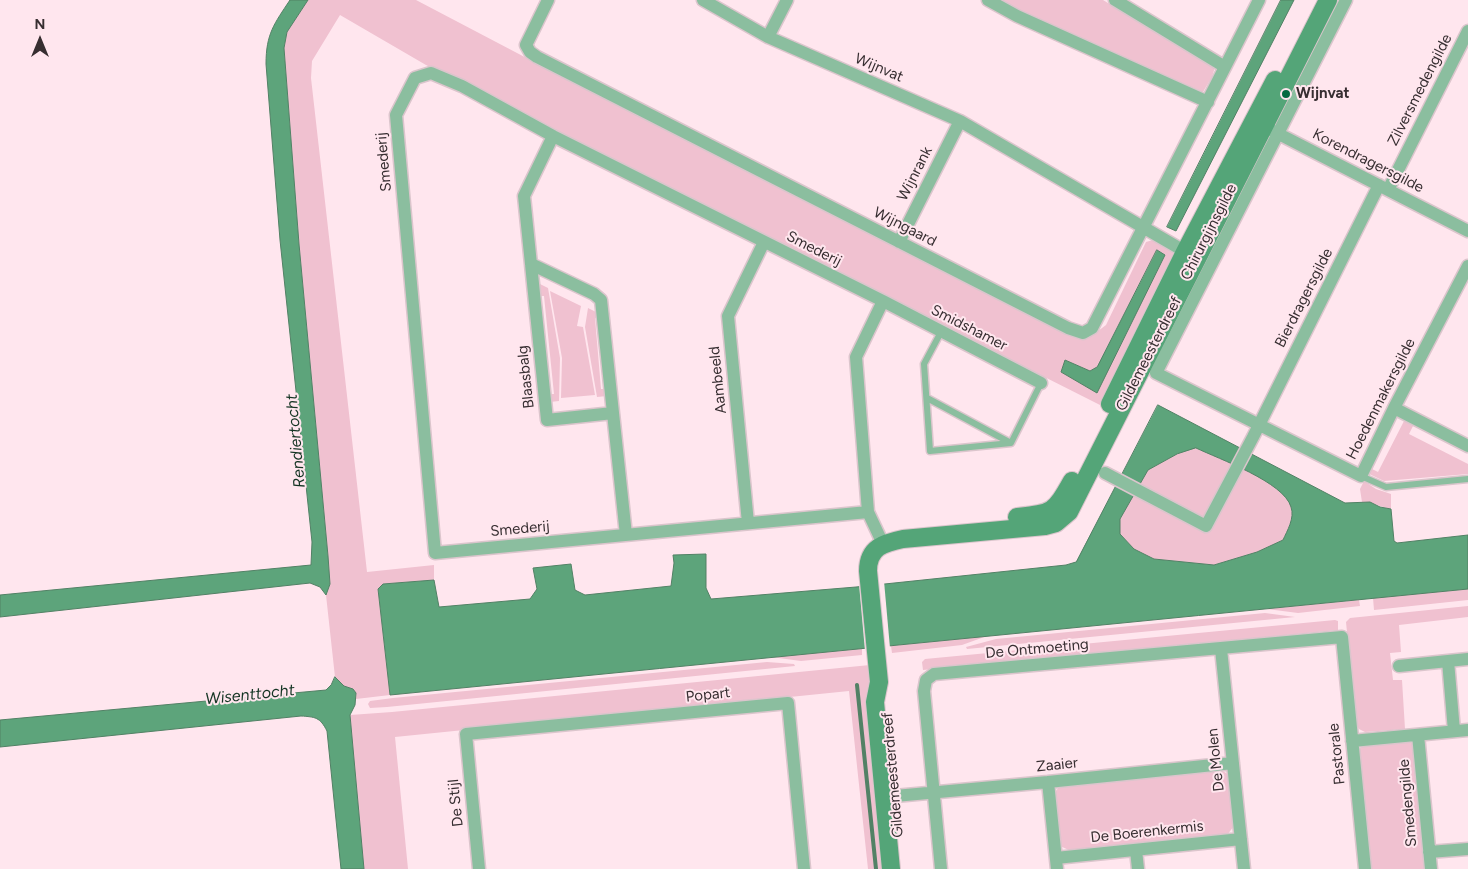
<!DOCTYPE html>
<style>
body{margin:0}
#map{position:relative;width:1468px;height:869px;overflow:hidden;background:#ffe6ee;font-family:Figtree,sans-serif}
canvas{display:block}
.north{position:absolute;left:15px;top:15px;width:50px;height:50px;-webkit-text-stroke:4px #ffe6ee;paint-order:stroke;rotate:0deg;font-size:14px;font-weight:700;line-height:20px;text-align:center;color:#372e31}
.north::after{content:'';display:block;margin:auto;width:18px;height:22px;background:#372e31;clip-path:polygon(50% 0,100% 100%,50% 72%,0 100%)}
</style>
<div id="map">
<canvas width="1468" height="869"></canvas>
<div class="north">N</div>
</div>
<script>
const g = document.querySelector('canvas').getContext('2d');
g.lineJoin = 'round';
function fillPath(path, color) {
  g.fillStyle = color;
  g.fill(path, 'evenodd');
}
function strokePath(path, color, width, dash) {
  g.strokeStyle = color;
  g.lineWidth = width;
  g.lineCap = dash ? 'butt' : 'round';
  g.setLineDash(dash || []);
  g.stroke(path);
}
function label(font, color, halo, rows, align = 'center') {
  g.font = font + ' Figtree,sans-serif';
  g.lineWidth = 4;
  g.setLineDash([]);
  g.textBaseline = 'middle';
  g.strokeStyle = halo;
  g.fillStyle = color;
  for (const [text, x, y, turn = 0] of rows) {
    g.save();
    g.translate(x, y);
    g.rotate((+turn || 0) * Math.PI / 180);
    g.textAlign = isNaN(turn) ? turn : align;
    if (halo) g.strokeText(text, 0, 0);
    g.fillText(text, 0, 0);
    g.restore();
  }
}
fillPath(new Path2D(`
 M308,0H416L618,106L1076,338L1090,337L1106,325L1146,242L1153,240L1177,254L1104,407L426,65L340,15L312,61L311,78L367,572L434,565V580L383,584L378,589L390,695L356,699V693L344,686L335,677L326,595L330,584L328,556L299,244L284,48L287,32ZM1157,250L1165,255L1097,392L1061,372L1065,360L1090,371L1097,367Z
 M992,0H1103L1215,67L1212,77L1203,92Z
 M540,284L548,288L560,358L559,401L550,402L549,394H554L544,296H540Z
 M550,291L581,306L577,326L583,327L595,395L561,398L562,358Z
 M588,308L598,313L599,317L595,318L601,389H606L607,396L597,397L585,327Z
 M1404,421L1413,426L1409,434L1468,464V474L1384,481L1367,473L1370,468L1378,472Z
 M1196,448C1220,459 1284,482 1291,507C1295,518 1287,531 1283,540L1257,552L1214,565L1154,559L1134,549L1120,534V519L1148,470L1177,454Z
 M1364,481L1376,489L1391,494V509C1381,507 1372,502 1362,502L1360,489Z
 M1468,589V600L1374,610L1373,598Z
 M1359,600L1360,606L1298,613L1267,609Z
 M1468,606V617L1399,625L1401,652L1390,653L1393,680H1402L1405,729L1365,732L1359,729L1356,724L1346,622L1350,618Z
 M1265,613L1295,617L967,649L966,647L996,639Z
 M1335,620L1338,621V630L923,670L922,662L925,659Z
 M987,636L962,645L892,653L891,646Z
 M862,648V655L801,661L771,657Z
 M767,662L794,664L795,666L387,707L370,708L368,704L370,701L393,698Z
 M870,665L887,869H868L849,691L395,737L408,869H364L350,715L392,712Z
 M1413,741L1425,869H1369L1357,751L1363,746Z
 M1220,769L1229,775L1234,826L1227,835L1071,851L1060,846L1054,794L1060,785Z`), '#f0c1d0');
const water = new Path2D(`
 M290,0H308L287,32L284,48L299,244L328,556L330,584L326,595L320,587L310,583L0,617V595L311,565L312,542L280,240L266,64C266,34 274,24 290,0Z
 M1281,0H1294L1176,231L1167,227Z
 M1157,250L1165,255L1097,393L1061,372L1065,360L1090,371L1097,367Z
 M1158,405L1345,503L1370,502L1380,507L1391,509L1394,541L1397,543L1468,535V589L390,695L378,589L383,584L434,580L439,607L530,599L537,589L533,568L571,564L575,590L585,595L671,586L674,563L673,555L706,554V588L711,599L856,587L1066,565L1076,562ZM1196,448C1219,459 1284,482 1291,507C1295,518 1287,531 1283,540L1257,552L1214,565L1154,559L1134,549L1120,534V519L1148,470L1177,454Z
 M335,677L344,686L353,689L356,693L355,705L350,715L364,869H341L327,731C320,717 315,717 301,716L0,747V720L326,690L331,685Z`);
fillPath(water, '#5da47b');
strokePath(water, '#528165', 1);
fillPath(new Path2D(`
 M884,581L890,648L865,651L859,584Z`), '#ffe6ee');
strokePath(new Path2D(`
 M857,685L876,869`), '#528165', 4);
const lane = new Path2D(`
 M941,332L924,364L930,451L1011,443L1041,383
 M927,398L1009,442
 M1361,476L1386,487L1468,479`);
const street = new Path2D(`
 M548,0L526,45L530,52L537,57L1068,328L1083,333L1092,328L1225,67
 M703,0L768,37L960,121L1191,255
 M988,0L1017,16L1208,102
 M1115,0L1225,67L1259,0
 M1346,0L1156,373L1361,476L1394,408L1468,266
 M768,37L787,0
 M1271,130L1468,231
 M1388,190L1468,31
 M899,242L960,121
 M531,264L594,294L601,300L613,413L547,420L524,196L553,136
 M883,301L1041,383
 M1394,408L1468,446
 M613,413L626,535
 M1105,473L1206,526L1253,437L1379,185
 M868,512L435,553L396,115L415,78L431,73L462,86L553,136L883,301L856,357L868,512L883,544
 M748,523L728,316L764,242
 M1221,649L1244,869
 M1399,666L1448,661
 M1454,731L1448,661L1468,659
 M1418,735L1431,869
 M1352,741L1468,730
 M1048,782L1057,869
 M884,797L1048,782L1233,763
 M1136,850L1138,869
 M1429,852L1468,849
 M1056,858L1241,839
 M479,869L466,734L788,703L804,869
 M941,869L924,691L926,680L934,674L1342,637L1365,869`);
const secondary = new Path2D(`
 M1110,404L1185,252L1275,80
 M1017,517C1053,513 1054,513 1072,481
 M891,869L875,702L879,682L868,571C868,547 884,543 903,539L1045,526L1056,523L1069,512L1328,0`);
strokePath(lane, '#dbc5cc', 9);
strokePath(street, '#dbc5cc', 15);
strokePath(secondary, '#dbc5cc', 20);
strokePath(lane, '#8bbe9f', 6);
strokePath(street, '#8bbe9f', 12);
strokePath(secondary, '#54a578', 18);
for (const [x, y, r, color] of [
 [1286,94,5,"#056a40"]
]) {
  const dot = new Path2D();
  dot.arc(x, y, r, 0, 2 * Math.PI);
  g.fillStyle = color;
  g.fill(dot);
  strokePath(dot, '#ffe6ee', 2);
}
label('15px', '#372e31', '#ffe6ee', [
 ["Wijnvat",879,68,23],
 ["Zilversmedengilde",1420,90,-63],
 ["Korendragersgilde",1368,161,27],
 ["Smederij",384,162,-95],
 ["Wijnrank",915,174,-63],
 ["Wijngaard",905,227,27],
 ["Chirurgijnsgilde",1209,232,-63],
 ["Smederij",814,249,27],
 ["Bierdragersgilde",1304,298,-63],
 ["Smidshamer",969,328,27],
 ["Gildemeesterdreef",1149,354,-63],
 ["Blaasbalg",526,377,-96],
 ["Aambeeld",718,380,-96],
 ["Hoedenmakersgilde",1381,399,-63],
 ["Smederij",520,529,-5],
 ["De Ontmoeting",1037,649,-5],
 ["Popart",708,695,-6],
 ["Pastorale",1337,754,-96],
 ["De Molen",1216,760,-96],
 ["Zaaier",1057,765,-6],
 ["Gildemeesterdreef",893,775,-95],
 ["De Stijl",456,803,-96],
 ["Smedengilde",1408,803,-95],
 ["De Boerenkermis",1147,832,-6]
]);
label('bold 15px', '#372e31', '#ffe6ee', [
 ["Wijnvat",1296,94]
], 'left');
label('italic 16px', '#143423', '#ffe6ee', [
 ["Rendiertocht",296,441,-95],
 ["Wisenttocht",250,695,-6]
]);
</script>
